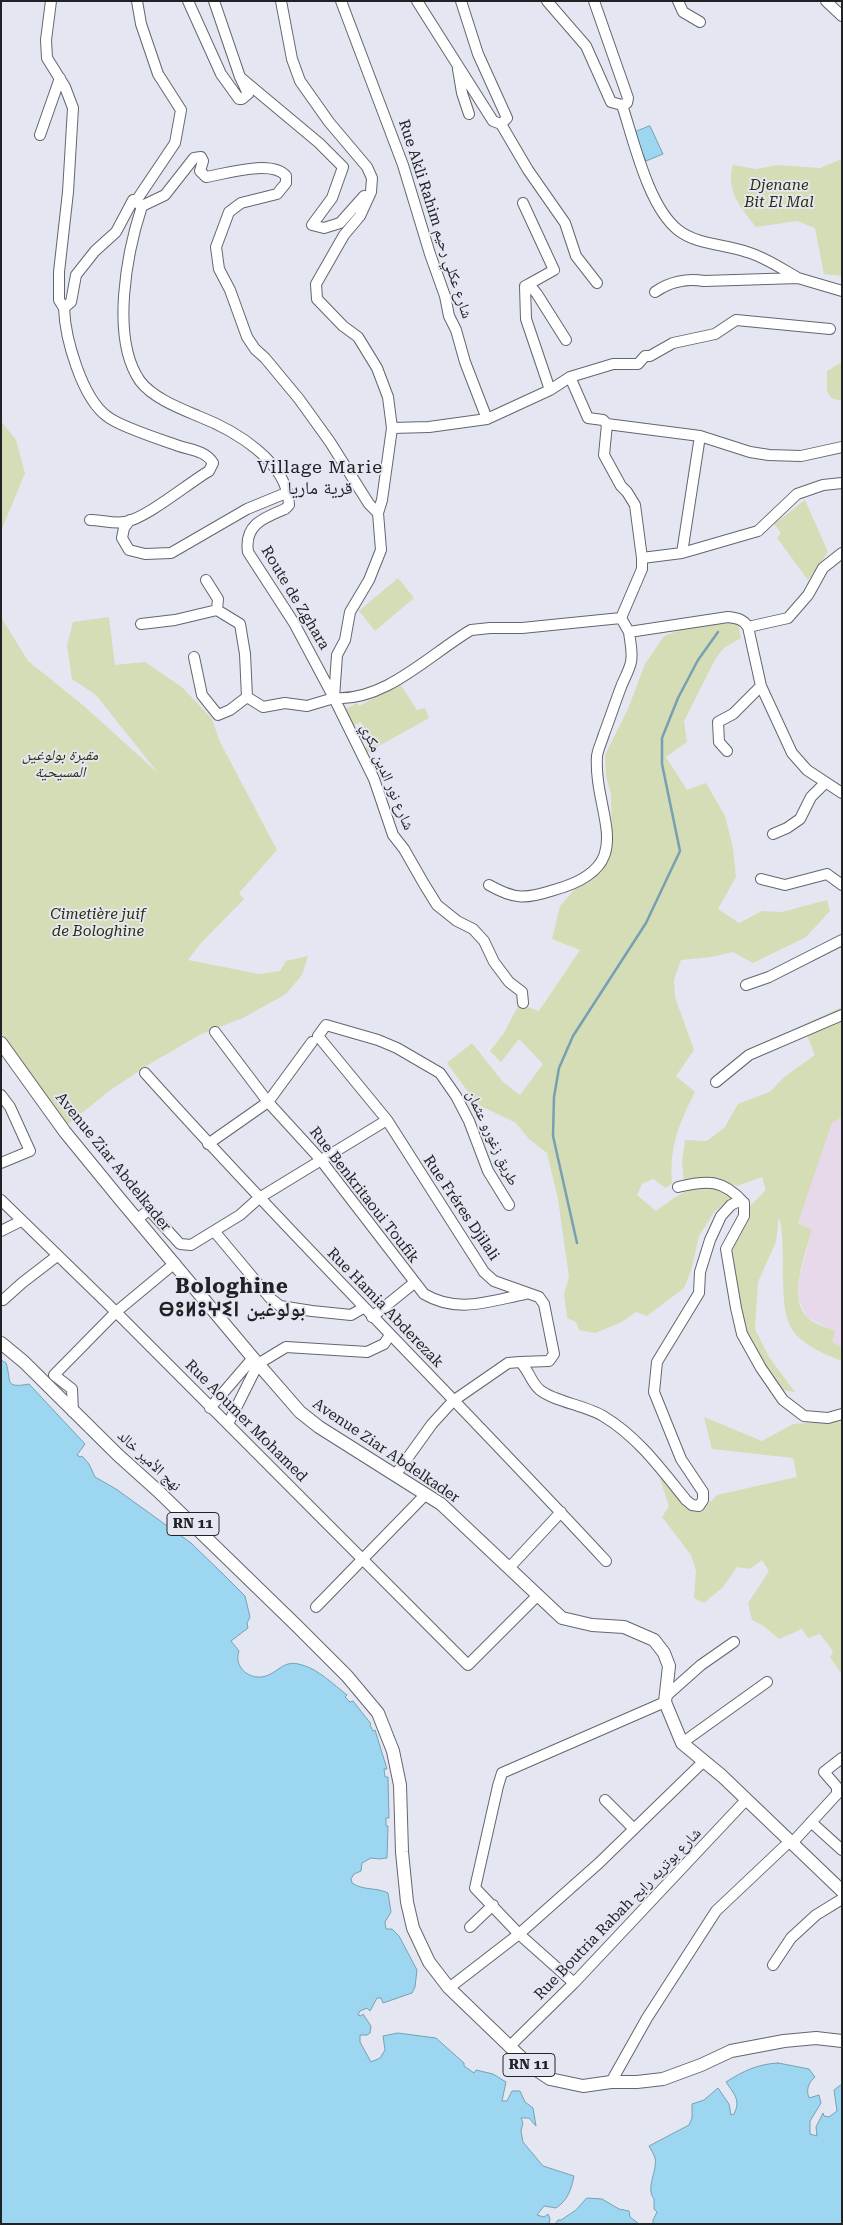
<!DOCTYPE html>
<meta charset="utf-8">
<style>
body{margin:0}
#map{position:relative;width:843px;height:2225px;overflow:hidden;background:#e4e7f1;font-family:"Roboto Serif",serif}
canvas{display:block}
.frame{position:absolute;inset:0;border:2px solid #212226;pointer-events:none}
</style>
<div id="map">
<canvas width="843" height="2225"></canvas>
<div class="frame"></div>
</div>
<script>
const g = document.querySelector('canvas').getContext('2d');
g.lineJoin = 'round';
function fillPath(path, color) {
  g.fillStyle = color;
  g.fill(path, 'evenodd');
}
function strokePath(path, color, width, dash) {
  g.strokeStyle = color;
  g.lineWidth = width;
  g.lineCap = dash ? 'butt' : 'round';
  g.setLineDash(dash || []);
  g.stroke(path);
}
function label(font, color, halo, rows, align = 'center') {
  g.font = font + ' "Roboto Serif","Noto Naskh Arabic","Noto Sans Tifinagh",serif';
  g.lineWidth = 4;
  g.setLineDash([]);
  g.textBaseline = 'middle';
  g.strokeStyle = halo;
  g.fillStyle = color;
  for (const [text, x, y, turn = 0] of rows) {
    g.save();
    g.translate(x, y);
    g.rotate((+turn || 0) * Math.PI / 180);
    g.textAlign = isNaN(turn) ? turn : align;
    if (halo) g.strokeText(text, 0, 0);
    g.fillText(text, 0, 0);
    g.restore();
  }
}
fillPath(new Path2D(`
 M842,1117V1347L832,1342L835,1331L807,1317L798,1298L799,1280L812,1231L798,1223L832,1123Z`), '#e7d8ea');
fillPath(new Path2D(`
 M842,159V276L824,274L815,228L797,221L756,227C741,208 725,190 733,165L756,169L778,165L820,168Z
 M842,362V401L831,398L827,391V371Z
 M1,421L16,440L25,473L1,531Z
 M805,500L828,552L808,580L777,538L781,533L774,524Z
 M398,578L414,598L375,631L359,611Z
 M1,617L28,661L84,706L158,773L96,695L72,679L67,646L73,622L109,617L115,665L145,662L183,688L212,719L220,742L277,850L239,893L244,899L201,943L188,960L259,974L280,971L286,961L308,956L302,975L286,994L243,1018L201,1034L148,1065L109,1091L66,1126L1,1032Z
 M726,618L738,624L741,638L724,648L716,658L684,721L687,742L666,757L687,790L706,783L725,816L733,848L736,877L718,909L739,923L762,911L782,912L827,900L830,911L806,937L753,963L733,952L711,957L681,960L674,980L675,997L694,1050L676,1076L695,1092C679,1123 669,1148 672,1183L666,1188L653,1179L642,1184L637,1195L656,1211C678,1194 706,1174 731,1198L714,1212L699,1236L691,1271L684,1288L647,1316L636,1312L622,1322L595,1333L579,1330L576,1322L567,1318L564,1294L569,1277L558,1199L547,1153L529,1139L516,1123L477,1104L447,1063L472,1043L503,1082L520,1095L543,1064L519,1039L501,1062L490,1051L504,1033L519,1004L539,1011L580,950L552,939L560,906L574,890L593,880L607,863L612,836L611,794L606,776L605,755L628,709L645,664L664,636L696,624Z
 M400,684L417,710L425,708L429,718L366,753L363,748L372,744L361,722L352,726L343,710L357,703L359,706Z
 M842,1007V1117L832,1123L798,1223L812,1230C806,1253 787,1297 807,1317C813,1324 827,1327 835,1331L832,1342L842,1347V1361C826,1355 803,1345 793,1331C776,1307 788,1249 779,1217L776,1242L758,1282L755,1329L769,1357L795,1392L783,1390L748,1339L736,1288L733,1253V1239L751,1205L766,1190L762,1177L737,1186C716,1177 706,1178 684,1183L682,1162L685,1140L707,1141L725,1127L738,1104L770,1092L784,1077L815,1055L803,1025Z
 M704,1417L762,1441L793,1424L842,1420V1675L830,1657L833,1651L820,1634L808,1638L802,1629L779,1639L764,1626L752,1620L748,1603L769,1571L762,1560L750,1569L737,1567L723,1587L704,1603L694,1598L696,1571L691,1555L662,1517L669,1506L660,1479V1471C675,1494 675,1501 703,1509L717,1495L797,1477L793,1458L712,1449Z`), '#d4ddb6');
const water = new Path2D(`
 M650,126L663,154L646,161L633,133Z
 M1,1360L6,1363C12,1380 3,1389 29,1384L85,1444L77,1455L80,1457L82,1456L89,1464L95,1477L116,1489L191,1543L224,1575L245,1596L250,1617L247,1623L248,1628L231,1641L239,1651C233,1668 251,1681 266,1676C280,1671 284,1659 302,1665C318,1669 334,1685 347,1695L345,1697L350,1702L353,1701L371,1724L370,1725L373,1731L375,1730L387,1769H384L385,1777H388L389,1818H386V1826H388L387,1858L379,1859L371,1858L362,1863L361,1871L354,1874L351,1879L352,1883C364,1891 376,1887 388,1893L391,1912L385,1922L386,1929H392L399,1936L417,1970L415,1987L412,1993L383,2003L381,1998H377L370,2011L367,2008L360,2011L358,2015L361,2016L363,2014L371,2026L370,2033L367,2035H360V2042L371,2062L380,2058L385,2050L383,2036L398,2033L436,2038L464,2063V2066L474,2073L476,2070L493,2074L506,2082L502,2101H507L512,2091H520L525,2102L533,2108L536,2126L529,2118H521L523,2123L521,2131L523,2142L543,2166L574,2176C571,2190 568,2200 556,2208L544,2206L537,2215L544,2217L548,2214L550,2219L549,2224H1Z
 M778,2063L809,2069L815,2077C808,2083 806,2090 809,2098L819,2095L821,2103L810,2121V2134L817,2136L816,2127L823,2113L824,2116L829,2117L837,2111L834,2090L842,2084V2224H653V2220L657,2212L654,2209V2199C645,2188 658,2170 655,2158C654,2154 651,2150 649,2146L689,2125L692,2118V2104L704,2100L718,2088L729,2104L731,2115L734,2114C741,2100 734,2094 726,2082C743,2071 758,2064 778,2063Z
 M587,2198L602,2199L619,2209L629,2211L630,2217L639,2224H555L558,2220H561L576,2210Z`);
fillPath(water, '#9cd6f0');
strokePath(water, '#77a0b3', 1);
strokePath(new Path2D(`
 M577,1243L553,1136L554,1097L559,1068L573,1036L646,923L680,851L662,764V738L678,698L698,660L718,632`), '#77a0b3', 2.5);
const minor = new Path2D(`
 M51,1L46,40L47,58L65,87L73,108L68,192L59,272V300L64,308L71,302L76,275L95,251L116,232L133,200L142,206C127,252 110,338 140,381C153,398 179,408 198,416C234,430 288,461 289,505L285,509C263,518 244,525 248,552L294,623L334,698C385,702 430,654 471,630L490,628H522L621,618L629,632L728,617C737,618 743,619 748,627L761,686L792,753L807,770L842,793
 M188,1L221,74L239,99H242L248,94L241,79
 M214,1L240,77L319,143L343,167L332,198L312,225L324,228L340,223L364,196
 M281,1L292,59L300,81L329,122L367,167L372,178L371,192L360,216L344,235L316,284L317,299L343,326L358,337L377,368L388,397L392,428L382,500L378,513L381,550L369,580L350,612L345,640L337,655L334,698
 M341,1L403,165L430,254L445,296L449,316L456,330L465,362L487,419
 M417,1L493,121L501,124L507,118L478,54L461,1
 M547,1L586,46L611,102L622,105L627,103L628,98L594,1
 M678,1L683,12L700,22
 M826,1L842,16
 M458,69L462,93L469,114
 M622,105C634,141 648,206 678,230C697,245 725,244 747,252C765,257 782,269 798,278
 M501,124L528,170L565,223L576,256L597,283
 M40,135L60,78
 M136,201L175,143L181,110L158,74L141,24L137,1
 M523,203L554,270L529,284L537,294L566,340
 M142,206L165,195L194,158L201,157L203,161L200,171L206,177C225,174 272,159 286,176V183L277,194L241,203L229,212L216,247L219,269L230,290L247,337L255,349L265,358L299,399L330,442L369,504L378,513
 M529,284L525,286L526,319L550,390
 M655,292C669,282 687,278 704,281L798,278L842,291
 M64,308C65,338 82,399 108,417C121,427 162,440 179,446C191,450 206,451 213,463L209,471C187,484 147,518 125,522C114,524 101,520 90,520
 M570,377L588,418L603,420L607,424L700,436L750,452L769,455L801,456L842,447
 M607,424L604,455L621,486L627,492L635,505L642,558V569L621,618
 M392,428L429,427L487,419L550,390L570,377L613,364H638L645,356H650L673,343L715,334L736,320L830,329
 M130,520L124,528L122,538L129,550L145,554L171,553L247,509L286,493
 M682,553L700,436
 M642,558L682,553L758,531L797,494L823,485L842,483
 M206,580L218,599L217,610
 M141,624L175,620L217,610L240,624L245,654L247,697
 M748,627L788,618L808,595L823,568L842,553
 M194,657L202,695L218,715L230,710L247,697L263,707L285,703L307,706L334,698
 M334,698L374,779L393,835L404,849L424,884L437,905L457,921L473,929L484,941L494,962L509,982L522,992L523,1003
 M727,751L719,742L718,722L733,714L761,686
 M773,834L787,828L800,819L811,797L825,783
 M761,879L785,885L827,874L842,885
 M489,885C515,900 526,899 554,890C642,866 593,815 597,756C598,749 602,741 604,734C610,718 615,703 621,687C624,679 629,671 631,662C633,653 630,641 629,632
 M746,985L769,977L842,940
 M215,1032L268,1102L320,1159L424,1294C458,1314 489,1301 525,1294
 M145,1073C295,1240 454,1397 606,1561
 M716,1082L749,1055L842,1015
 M1,1095L10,1107L30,1151L1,1163
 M208,1144L268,1102L312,1042
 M678,1187C708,1180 723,1179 744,1203
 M1,1200L116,1312L468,1665L537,1596
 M509,1205L488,1171L469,1121L456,1096L440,1073L397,1048L378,1040L326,1025L318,1036L387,1120L484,1272L494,1281L539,1297L544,1304L554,1354L549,1361L520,1362
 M137,1219L149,1210L180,1244L191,1245L240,1215L259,1198L387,1120
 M1,1231L21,1221
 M214,1231L270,1298L280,1306L312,1311L351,1315L363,1308
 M3,1300L22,1283L57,1256
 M372,1317L414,1283
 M210,1408L253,1358
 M73,1412L72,1389L54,1375L116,1312L175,1263
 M228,1424L258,1364L286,1347L367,1352L384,1344L390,1335
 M396,1474L432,1424L453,1401L508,1363L520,1362C529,1370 531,1383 540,1390C553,1401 587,1406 603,1416C638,1437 661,1469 686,1500L692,1505L699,1506L703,1500V1492L681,1459L654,1392L657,1362L699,1293L700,1272L710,1240L721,1216L731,1205L737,1202L744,1203V1216L726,1249L736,1308L742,1334L761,1368L783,1400L804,1416L828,1418L842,1414
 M509,1568L561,1512
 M316,1607L426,1494
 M665,1697L701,1665L734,1642
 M682,1743L767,1682
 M605,1800L633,1828
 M811,1822L842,1850
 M792,1843L837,1794V1787L824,1772L842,1758
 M470,1927L493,1905
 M773,1965L791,1938L816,1915L842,1899
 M574,1983L519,1934L475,1888L498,1786L502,1773L665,1702
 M449,1988L519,1934L599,1863L704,1761
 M509,2047L574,1983L746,1800
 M611,2082L647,2018L716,1911L789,1842`);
const major = new Path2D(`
 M1,1043L65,1132L119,1198L253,1358L300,1412L319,1427L441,1504L562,1618L592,1625L624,1627L654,1640L664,1653L669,1666L665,1702L682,1743L722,1776L842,1891
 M1,1343L24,1362L118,1455L158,1491L297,1626L347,1676L378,1713L393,1751L400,1785L402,1852L407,1902L413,1928L429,1962L449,1988L529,2065L550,2079L583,2086L611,2082H637L663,2079L701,2065L731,2051L784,2041L816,2038L842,2041`);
strokePath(minor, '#63666e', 12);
strokePath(major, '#63666e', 14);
strokePath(minor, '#fff', 10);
strokePath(major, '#fff', 12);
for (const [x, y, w] of [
 [193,1524,52],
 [529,2065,52]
]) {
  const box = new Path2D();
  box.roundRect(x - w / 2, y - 11.5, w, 23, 4);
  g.fillStyle = '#e4e7f1';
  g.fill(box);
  strokePath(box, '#212226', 1);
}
label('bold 14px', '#212226', null, [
 ["RN 11",193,1524],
 ["RN 11",529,2065]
]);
label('italic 15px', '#2a3009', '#e4e7f1', [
 ["Djenane",779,186],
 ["Bit El Mal",779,203],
 ["مقبرة بولوغين",60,756],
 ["المسيحية",60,773],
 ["Cimetière juif",98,915],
 ["de Bologhine",98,932]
]);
label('15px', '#212226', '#e4e7f1', [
 ["Rue Akli Rahim شارع عكلي رحيم",435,219,72],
 ["Route de Zghara",295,598,59],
 ["شارع نور الدين مكري",387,777,67],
 ["طريق زغورو عثمان",492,1138,65],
 ["Avenue Ziar Abdelkader",113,1162,51],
 ["Rue Benkritaoui Toufik",364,1195,52],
 ["Rue Fréres Djilali",461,1208,56],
 ["Rue Hamia Abderezak",385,1308,46],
 ["Rue Aoumer Mohamed",246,1421,45],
 ["Avenue Ziar Abdelkader",386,1451,34],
 ["نهج الأمير خالد",149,1461,43],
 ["Rue Boutria Rabah شارع بوتريه رابح",618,1914,-46]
]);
g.letterSpacing = '1px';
label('18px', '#212226', '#e4e7f1', [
 ["Village Marie",320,468],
 ["قرية ماريا",320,489]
]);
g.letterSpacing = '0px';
g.letterSpacing = '1px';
label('bold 20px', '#212226', '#e4e7f1', [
 ["Bologhine",232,1287],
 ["ⴱⵓⵍⵓⵖⵉⵏ بولوغين",232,1310]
]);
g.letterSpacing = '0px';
</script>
